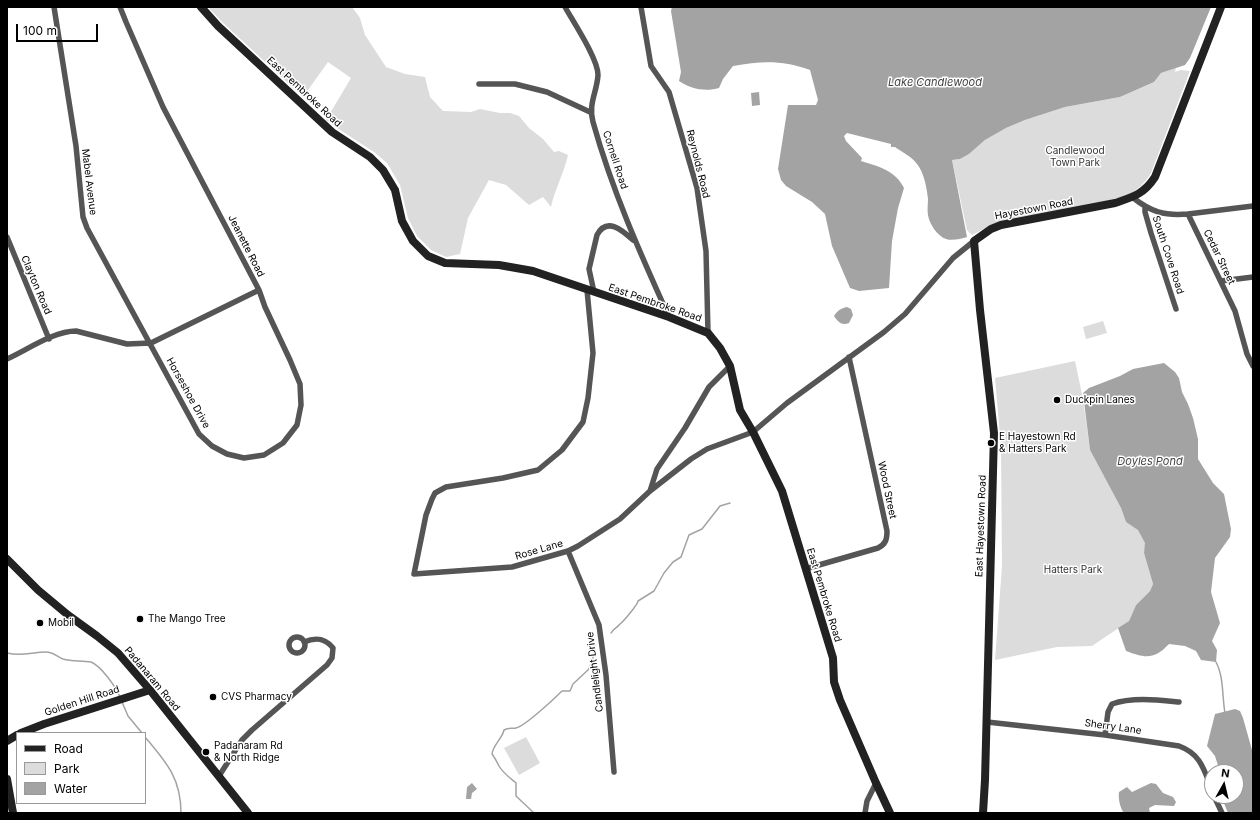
<!DOCTYPE html>
<style>
body{margin:0}
#map{position:relative;width:1260px;height:820px;overflow:hidden;background:#fff;font-family:Inter,sans-serif}
canvas{display:block}
.frame{position:absolute;inset:0;border:8px solid #000;pointer-events:none}
.legend{position:absolute;left:16px;top:732px;width:130px;height:72px;box-sizing:border-box;background:#fff;border:1px solid #999;margin:0;padding:5px 7px;list-style:none;font-size:12px;color:#000}
.legend li{display:flex;align-items:center;gap:8px;height:20px}
.legend b{width:20px;border:1px solid #999}
.north{position:absolute;left:1204px;top:764px;width:40px;height:40px;box-sizing:border-box;background:#fff;border:1px solid #999;border-radius:50%;rotate:8deg;font-size:11px;font-weight:700;line-height:16px;text-align:center;color:#000}
.north::after{content:'';display:block;margin:auto;width:14px;height:18px;background:#000;clip-path:polygon(50% 0,100% 100%,50% 72%,0 100%)}
.scale{position:absolute;left:16px;top:24px;width:82px;height:18px;box-sizing:border-box;border:2px solid #000;border-top:0;padding-left:5px;font-size:12px;line-height:14px;white-space:nowrap;color:#000;-webkit-text-stroke:3px #fff;paint-order:stroke}
</style>
<div id="map">
<canvas width="1260" height="820"></canvas>
<div class="frame"></div>
<ul class="legend">
<li><b style="height:5px;background:#222"></b>Road</li>
<li><b style="height:11px;background:#dcdcdc"></b>Park</li>
<li><b style="height:11px;background:#a3a3a3"></b>Water</li>
</ul>
<div class="north">N</div>
<div class="scale">100 m</div>
</div>
<script>
const g = document.querySelector('canvas').getContext('2d');
g.lineJoin = 'round';
function fillPath(path, color) {
  g.fillStyle = color;
  g.fill(path, 'evenodd');
}
function strokePath(path, color, width, dash) {
  g.strokeStyle = color;
  g.lineWidth = width;
  g.lineCap = dash ? 'butt' : 'round';
  g.setLineDash(dash || []);
  g.stroke(path);
}
function label(font, color, halo, rows, align = 'center') {
  g.font = font + ' Inter,sans-serif';
  g.lineWidth = 3;
  g.setLineDash([]);
  g.textBaseline = 'middle';
  g.strokeStyle = halo;
  g.fillStyle = color;
  for (const [text, x, y, turn = 0] of rows) {
    g.save();
    g.translate(x, y);
    g.rotate((+turn || 0) * Math.PI / 180);
    g.textAlign = isNaN(turn) ? turn : align;
    if (halo) g.strokeText(text, 0, 0);
    g.fillText(text, 0, 0);
    g.restore();
  }
}
fillPath(new Path2D(`
 M208,7H352L360,18L365,35L386,67L405,74L425,77L430,97L443,111L471,112L480,109L500,113H510L519,116L529,128L543,139L554,152L559,151L568,155C564,173 555,189 551,207L543,197L529,205L506,185L489,180L468,218L460,254L446,257L431,250L417,236L408,218L400,185L387,163L374,152L337,128L326,120L351,78L328,62L303,97L222,22Z
 M1176,68L1175,72L1181,70L1190,71L1151,173C1144,184 1137,190 1127,196L988,227L972,235L967,230L952,160L960,159L969,154L985,140L1006,128L1025,120L1065,107L1120,97L1154,82L1161,73Z
 M1103,321L1107,333L1086,339L1083,327Z
 M1075,361L1083,399L1090,450L1121,508L1126,522L1138,529L1146,543L1144,553L1153,584L1150,591L1136,605L1129,621L1092,646L1057,647L995,660L1002,566L1001,448L995,378Z
 M526,737L540,763L519,775L504,748Z`), '#dcdcdc');
fillPath(new Path2D(`
 M672,7H1211L1190,58L1185,65L1161,73L1154,82L1120,97L1065,107L1025,120L1006,128L985,140L969,154L960,159L952,160L967,237C961,239 952,241 946,239C937,236 929,223 928,215C927,210 928,204 928,199C927,189 924,172 917,164C912,157 902,152 895,147H891V144L847,133L844,136L846,141L862,158L861,161C878,166 896,171 904,188L898,208L892,241L889,288L859,291L850,288L832,246L825,214L812,202L786,186L781,180L778,169L788,105H816L818,100L810,70C782,60 762,61 733,66L723,79L719,88C705,92 691,89 679,81L681,72L671,11Z
 M759,92L760,105L752,106L751,93Z
 M847,307L851,309L853,315L849,323C842,326 838,322 834,316C837,311 841,308 847,307Z
 M1164,363L1175,372L1179,378L1182,392L1188,404L1193,418L1198,439V459L1213,483L1224,494L1231,529L1230,537L1215,558L1211,592L1220,623L1212,641L1217,650L1216,662L1201,660L1196,651L1185,646L1169,644C1154,660 1145,658 1126,651L1118,628L1129,621L1136,605L1150,591L1153,584L1144,553L1145,543L1138,530L1126,522L1121,508L1090,450L1083,393L1089,388L1120,376L1133,369Z
 M1235,709L1240,711L1243,718L1252,750L1253,813H1228L1221,796H1236V772H1220L1215,756L1207,746L1215,714Z
 M472,783L477,789L472,793L471,799H466L467,787Z
 M1151,783L1156,784L1163,793L1173,797L1176,802L1174,806L1155,805L1149,808L1150,813H1124C1120,808 1118,798 1119,792L1127,787L1132,792Z`), '#a3a3a3');
strokePath(new Path2D(`
 M611,633C613,629 617,628 620,624C624,621 638,604 638,601L654,591L664,573L673,562L681,557L689,535L702,529L720,506L730,503
 M7,653C22,657 32,652 46,652C53,652 58,657 63,659C72,662 82,660 91,662C101,666 116,687 120,697
 M1216,662C1224,677 1222,697 1225,713
 M122,702L128,716L142,733
 M145,737C166,762 181,778 181,813
 M534,813L516,796V783C510,778 503,773 499,766C497,762 495,758 492,754C493,745 502,739 504,730C509,727 512,729 516,728C525,726 554,699 562,691H570L573,684L588,670L592,662L595,645`), '#a3a3a3', 1.5);
strokePath(new Path2D(`
 M54,7L76,146L83,217L87,228L199,434L212,446L227,454L244,458L264,455L283,443L297,425L301,405L300,384L290,360L265,307L259,290L163,107L126,22L120,7
 M565,7C574,23 598,59 598,75C597,92 588,104 593,122C612,190 640,253 669,317
 M641,7L651,66L669,92L697,188L706,251L708,333
 M479,84H515L547,92L590,112
 M1132,197C1151,212 1164,216 1188,214L1235,311L1247,354L1253,366
 M1145,206V212L1151,233L1176,309
 M1188,214L1253,206
 M7,237L49,339
 M1221,281L1253,277
 M587,290L593,353L588,398L583,422L562,450L538,470L503,478L446,487L435,493L432,499L426,515L414,574L512,567L568,551L578,546L620,519L650,491L691,459L707,449L753,432L787,403L884,332L905,314L953,258L974,241
 M594,292L589,269L597,235C607,216 623,231 633,240
 M7,359C27,350 54,331 76,331L127,344L151,343L259,290
 M650,491L657,469L685,428L709,387L730,366
 M568,551L599,625L606,675L614,772
 M805,569L878,548C886,544 887,539 887,531L849,357
 M289 645a8 8 0 1 1 16 0a8 8 0 1 1-16 0Z
 M987,722L1105,735L1179,746C1201,754 1204,770 1212,790
 M1105,735L1108,712L1112,704C1132,697 1158,700 1179,702
 M219,776L242,740L252,730L327,665L332,658L333,648C325,638 316,637 304,642
 M1214,796L1222,813
 M865,813L867,801L876,783`), '#555', 5.5);
strokePath(new Path2D(`
 M201,7L218,26L332,132L370,157L383,170L395,190L402,221L413,241L428,256L445,263L499,265L533,271L669,317L708,333L720,348L730,366L740,410L753,432L782,491L833,658L834,682L840,700L876,783L890,813
 M7,559L38,590L68,615L97,636L118,653L150,690L248,813
 M21,733L44,724L150,690
 M7,741L17,735
 M7,779L13,813
 M983,813L985,780L994,433L980,310L974,241L991,229L1001,225L1115,203C1133,197 1144,194 1155,177L1221,7`), '#222', 8);
for (const [x, y, r, color] of [
 [1057,400,4,"#000"],
 [991,443,4,"#000"],
 [140,619,4,"#000"],
 [40,623,4,"#000"],
 [213,697,4,"#000"],
 [206,752,4,"#000"]
]) {
  const dot = new Path2D();
  dot.arc(x, y, r, 0, 2 * Math.PI);
  g.fillStyle = color;
  g.fill(dot);
  strokePath(dot, '#fff', 1.5);
}
label('10px', '#000', '#fff', [
 ["East Pembroke Road",304,92,43],
 ["Cornell Road",615,160,72],
 ["Reynolds Road",698,164,76],
 ["Mabel Avenue",89,182,83],
 ["Hayestown Road",1034,209,-11],
 ["Jeanette Road",246,246,63],
 ["South Cove Road",1168,255,72],
 ["Cedar Street",1219,257,64],
 ["Clayton Road",36,285,67],
 ["East Pembroke Road",655,303,19],
 ["Horseshoe Drive",188,393,61],
 ["Wood Street",887,490,78],
 ["East Hayestown Road",981,526,-88],
 ["Rose Lane",539,550,-16],
 ["East Pembroke Road",824,595,73],
 ["Candlelight Drive",595,672,-97],
 ["Padanaram Road",152,679,50],
 ["Golden Hill Road",82,701,-18],
 ["Sherry Lane",1113,727,8]
]);
label('10px', '#333', '#fff', [
 ["Candlewood",1075,151],
 ["Town Park",1075,163],
 ["Hatters Park",1073,570]
]);
label('10px', '#000', '#fff', [
 ["Duckpin Lanes",1065,400],
 ["E Hayestown Rd",999,437],
 ["& Hatters Park",999,449],
 ["The Mango Tree",148,619],
 ["Mobil",48,623],
 ["CVS Pharmacy",221,697],
 ["Padanaram Rd",214,746],
 ["& North Ridge",214,758]
], 'left');
label('italic 11px', '#444', '#fff', [
 ["Lake Candlewood",935,83],
 ["Doyles Pond",1150,462]
]);
</script>
